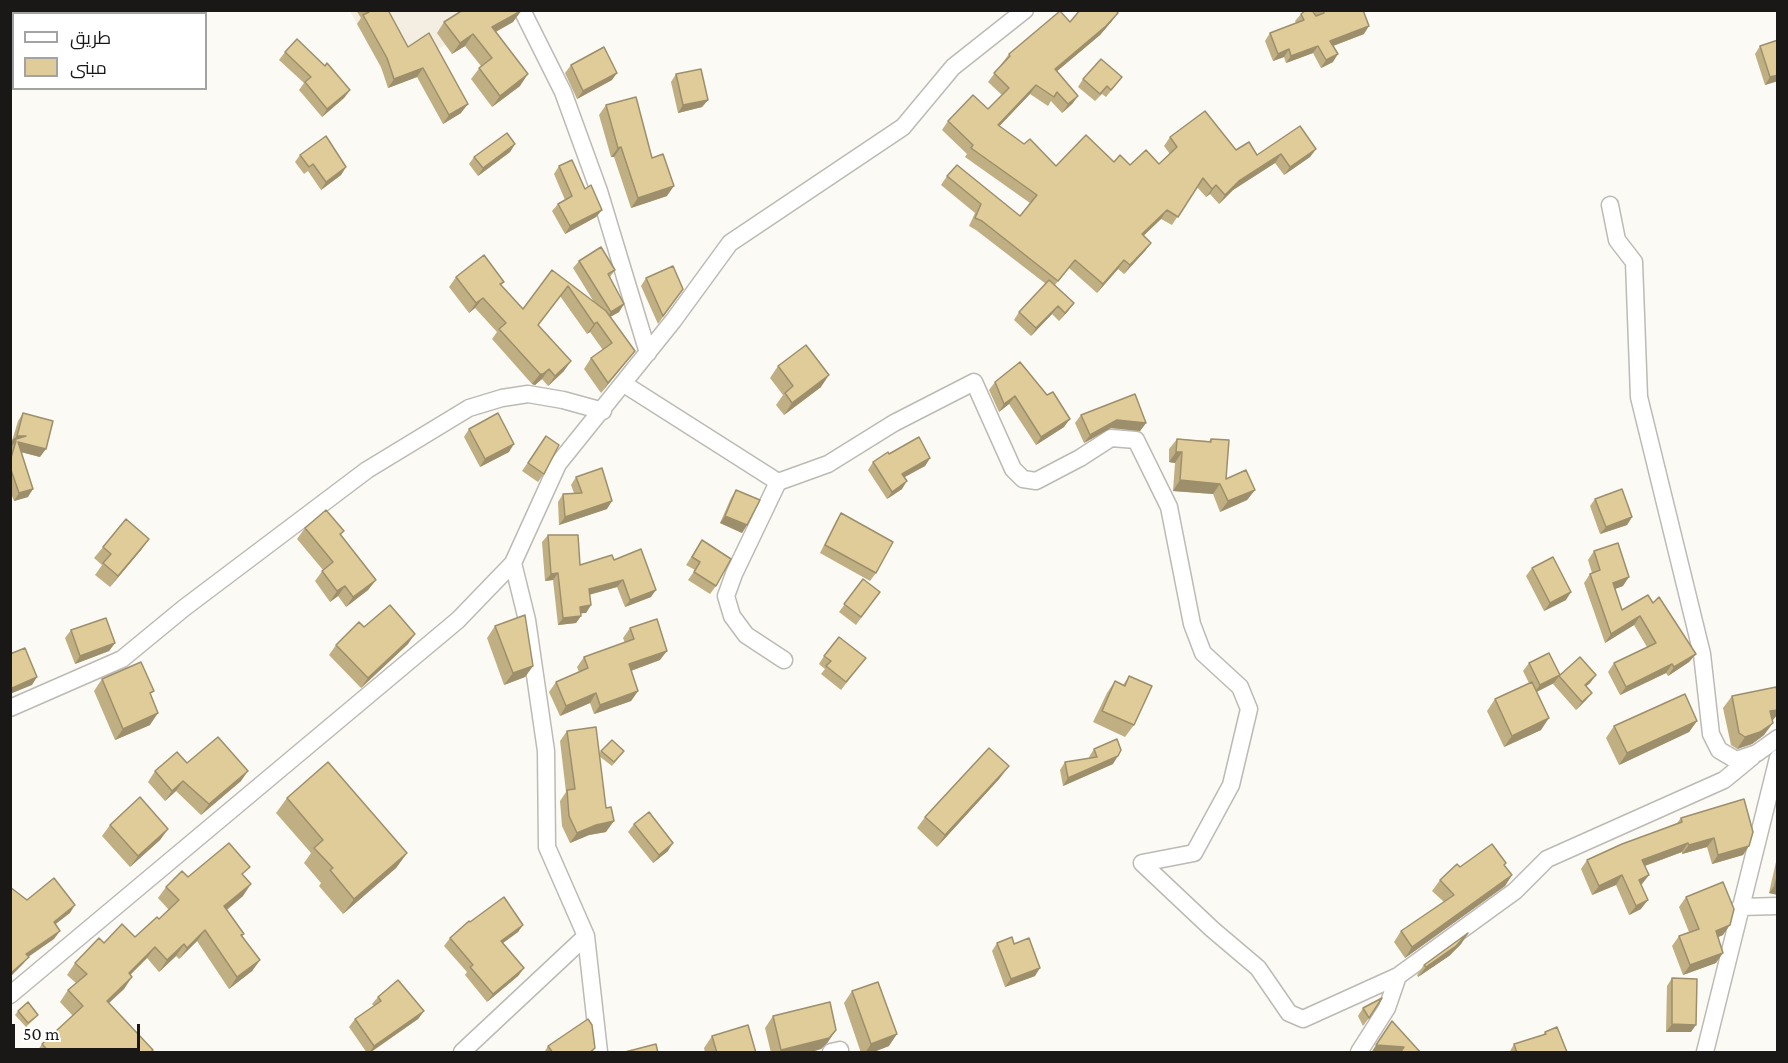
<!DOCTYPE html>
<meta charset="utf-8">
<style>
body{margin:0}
#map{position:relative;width:1788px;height:1063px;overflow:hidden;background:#fcfaf4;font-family:"Crimson Pro",Cairo,serif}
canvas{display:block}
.frame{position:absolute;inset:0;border:12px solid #191816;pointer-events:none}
.legend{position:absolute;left:12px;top:12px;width:195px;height:78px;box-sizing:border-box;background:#fff;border:2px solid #a3a3a2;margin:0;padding:8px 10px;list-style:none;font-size:18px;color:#191816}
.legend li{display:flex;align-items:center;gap:12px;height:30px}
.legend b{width:30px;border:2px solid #a3a3a2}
.scale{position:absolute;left:12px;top:1024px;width:128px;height:27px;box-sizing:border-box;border:3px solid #191816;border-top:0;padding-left:8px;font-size:18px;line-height:21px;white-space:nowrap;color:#191816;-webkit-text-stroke:4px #fff;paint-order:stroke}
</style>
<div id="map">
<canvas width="1788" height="1063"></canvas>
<div class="frame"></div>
<ul class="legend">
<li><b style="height:8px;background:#fff"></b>طريق</li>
<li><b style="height:16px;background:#e0cc99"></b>مبنى</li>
</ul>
<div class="scale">50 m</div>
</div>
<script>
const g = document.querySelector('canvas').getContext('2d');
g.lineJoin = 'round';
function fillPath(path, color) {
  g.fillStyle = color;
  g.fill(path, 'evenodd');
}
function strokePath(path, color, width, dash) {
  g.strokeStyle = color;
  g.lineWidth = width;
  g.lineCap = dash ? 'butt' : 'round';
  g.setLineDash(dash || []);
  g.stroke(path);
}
fillPath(new Path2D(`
 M350,11H507L386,78Z`), '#f3eee1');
const street = new Path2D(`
 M522,10L563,92L599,191L648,353
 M1610,205L1617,240L1634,262L1639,397L1702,654L1711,734L1719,750L1736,760L1757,753L1778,738
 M624,384L778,482L828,464L894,423L974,382L1013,469L1023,479L1036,481L1080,458L1111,438L1136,440L1169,507L1192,624L1203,653L1240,687L1249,709L1231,785L1194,853L1142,863L1212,929L1258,968L1289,1013L1303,1019L1398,976
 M778,482L734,574L726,596L732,616L746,635L784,660
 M513,563L527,620L546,751L547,847L586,936L599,1052
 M10,708L122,659L184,608L367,470L469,408L502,398L528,394L563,400L603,411
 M1740,907L1778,906
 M10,995L458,620L513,563L558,464L673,321L730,243L903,127L953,67L1025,10
 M462,1052L586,936
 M831,1052L840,1050
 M1359,1052L1387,1008L1398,976L1515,891L1547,859L1724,780L1752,757
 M1705,1052L1778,758`);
strokePath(street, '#bcbab5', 19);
strokePath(street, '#fff', 16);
fillPath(new Path2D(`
 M356,10H388L408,47L461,113L443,124L417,77L388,88L381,67L357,24L361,18Z
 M1314,10H1363L1364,34L1333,46V62L1321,68L1313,53L1286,63L1284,57L1273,61L1265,41L1270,33L1296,23L1295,21L1301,14L1316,16Z
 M521,11L513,22L496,32L520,86L492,107L471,79L481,66L465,46L452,54L437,33L444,22Z
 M1112,21L1100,35L1057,71L1078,96L1072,104L1062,113L1051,101L1048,106L1030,94L999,126L1024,144L1056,166L1114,162L1130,165L1159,164L1170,154L1164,146L1170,137L1257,155L1316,149L1310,157L1284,175L1275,163L1233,190L1219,204L1210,194L1206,197L1197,187L1172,225L1161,219L1143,236L1151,243L1145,251L1124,274L1118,269L1097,293L1069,268L1055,285L1074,303L1068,311L1059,321L1052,314L1031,336L1014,320L1019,312L1046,284L976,230L969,226L975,213L941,185L947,176L1020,216L1030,203L965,157L967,154L942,130L948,121L988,109L1002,95L988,82L1009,54L1070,22Z
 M1760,46L1778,81L1765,85L1755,54Z
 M285,52L350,90L344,98L322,117L299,90L304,83L279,60Z
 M571,65L612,80L577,99L565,73Z
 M676,74L708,100L702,107L678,113L671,82Z
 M1122,77L1106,97L1102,94L1095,101L1078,87L1083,79Z
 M606,105L652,158L667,196L631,208L614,157H611L599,115Z
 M515,144L510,152L478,176L469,164L474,157Z
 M300,155L346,167L341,175L321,190L308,171L304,174L295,162Z
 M559,166L585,189L602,210L596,217L565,234L552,211L558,204L565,200L554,174Z
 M579,261L615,270L610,277L624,304L619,312L610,317L635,351L601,393L584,369L591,358L603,350L590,332L587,334L560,296L538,325L564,371L548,386L542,379L535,385L532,384L492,339L497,332L475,308L469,313L449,287L456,277L504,282L501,285L523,309L552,270L594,302L573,268Z
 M646,278L683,289L658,324L641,286Z
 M778,366L821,387L784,415L776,405L783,395L770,378Z
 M995,382L1064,427L1036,445L1009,404L999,412L989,390Z
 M23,413L40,457L21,452L28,497L14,501L10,491V443L12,441L18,421Z
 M1081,415L1146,423L1140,431L1111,428L1084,443L1075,423Z
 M469,429L509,452L480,467L464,437Z
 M546,436L544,474L538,482L522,471Z
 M1177,439L1209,441L1211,439L1226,479L1255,490L1247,500L1220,512L1213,494L1173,491L1175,463L1169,462V449Z
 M889,454L930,458L925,466L905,477L902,489L887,499L868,470L873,462Z
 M576,477L607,509L559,525L558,502L563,494L574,493L571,485Z
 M736,490L747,525L742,533L720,523L731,498Z
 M1595,499L1632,517L1627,525L1600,534L1590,506Z
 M841,513L876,573L870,581L820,553L836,521Z
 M305,528L344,531L341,535L376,580L368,590L346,607L338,596L330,602L315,581L323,570L297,539Z
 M548,535L580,565L614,560L651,597L625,607L617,587L589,595L591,605L586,613H580L581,616L576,623L558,625L553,580L545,581L542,542Z
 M149,539L141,550L110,587L95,575L102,565L94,558L103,547Z
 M702,540L716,586L710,594L688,580L695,570L686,565Z
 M1594,551L1623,586L1615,589L1622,610L1653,603L1696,654L1689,662L1668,676L1666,673L1620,695L1608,672L1614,663L1647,647L1634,625L1605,643L1584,583L1590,574L1592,573L1588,560Z
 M1532,568L1566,600L1544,611L1526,576Z
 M863,579L880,592L856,625L839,612Z
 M495,626L533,666L525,677L504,685L487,638Z
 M364,627L408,644L361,688L329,655L336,645Z
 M630,628L660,660L631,671L638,691L631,701L594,714L590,703L560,716L549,692L556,682L579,672L577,667L584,657L625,643L623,638Z
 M71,630L115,643L109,651L75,664L65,638Z
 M824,656L866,658L841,690L821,674L825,669L819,664Z
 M1529,663L1560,675H1596L1590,683L1586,686L1592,693L1586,700L1576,710L1553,684L1554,683L1537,692L1541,730L1504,747L1487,711L1495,699L1529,683L1523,671Z
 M1129,676L1134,725L1125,737L1093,722L1107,693L1115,681L1123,685Z
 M102,679L151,696L150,725L115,740L94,691Z
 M1778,694V714L1772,721L1764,735L1752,744L1737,749L1731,745L1723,708L1732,696Z
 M1697,721L1689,732L1619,765L1606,738L1614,726Z
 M567,731L599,754L601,751H624L612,766L599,756L606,832L589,835L570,843L562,826L560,801L566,792L560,741Z
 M1094,749L1113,764L1063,786L1060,770L1065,762L1089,758V757Z
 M187,763L241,781L201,815L176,791L165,801L148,782L155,771Z
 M1000,778L937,847L917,828L925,817Z
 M287,798L407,853L396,868L343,914L319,886L321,883L304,863L311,853L276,813Z
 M1681,818L1749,846L1743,855L1712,864L1707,847L1682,854V852L1645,866L1649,875L1641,885V909L1629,915L1616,885L1592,895L1581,869L1587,860L1677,823Z
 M634,824L668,851L653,863L628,832Z
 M110,825L168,829L160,840L130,867L102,836Z
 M1778,853V895L1769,893Z
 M1506,863L1504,866L1512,875L1505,886L1405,958L1394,942L1401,931L1444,902L1432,891L1440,880L1460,867Z
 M244,875L243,896L227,910L244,934L242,936L260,960L252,971L229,989L197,941L179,959L176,956L159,972L147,958L130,975L124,989L109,1003L151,1053H36L42,1044L73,1016L60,1002L68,990L76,983L67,975L75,963L104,943L135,937L159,919L169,910L158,898L166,887L188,877Z
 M1686,897L1723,935L1718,937L1716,963L1683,975L1672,946L1679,936L1689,932L1679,907Z
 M470,922L523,925L518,932L503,943L524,968L518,976L487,1002L465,975L467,972L444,946L450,938Z
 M1468,933L1461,944L1449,956L1418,977L1417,975L1424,965Z
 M997,943L1014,944L1035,976L1005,987L992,951Z
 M1672,978L1691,1032H1666L1667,986Z
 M852,991L889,1046L871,1053H861L844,1003Z
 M378,997L424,1011L418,1019L370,1053H367L349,1027L355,1019L374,1006L372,1004Z
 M1363,1008L1369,1018L1363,1026L1358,1016Z
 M18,1011L38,1015L26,1027L15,1015Z
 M773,1016L828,1042L821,1049L808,1053H771L765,1028Z
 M1545,1032L1567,1052L1509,1053L1514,1044L1543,1035Z
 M712,1036L756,1053H705L704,1048Z
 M548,1046L595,1048L592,1053H544Z`), '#c1af84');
fillPath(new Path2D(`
 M521,11L513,22L484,38L492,27Z
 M1118,13L1112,21L1100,35L1049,78L1055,69Z
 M1369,26L1364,34L1325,49L1330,41Z
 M473,34L465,46L452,54L460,43Z
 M1318,46L1313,53L1286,63L1291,56Z
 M1289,49L1284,57L1273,61L1278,54Z
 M1338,54L1333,62L1321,68L1326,60Z
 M423,68L417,77L388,88L394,79Z
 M617,73L612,80L577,99L583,91Z
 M528,74L520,86L492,107L500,96Z
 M1778,75V81L1765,85L1770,77Z
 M1036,85L1030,94L992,134L998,125Z
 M350,90L344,98L322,117L327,109Z
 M1078,96L1072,104L1062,113L1068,104Z
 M708,100L702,107L678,113L683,105Z
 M468,104L461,113L443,124L449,115Z
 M515,144L510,152L478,176L483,168Z
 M621,147L614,157H611L618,148Z
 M1316,149L1310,157L1284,175L1290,167Z
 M1281,154L1275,163L1233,190L1219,204L1225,195L1239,181Z
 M346,167L341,175L321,190L326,182Z
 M1216,185L1210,194L1206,197L1212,189Z
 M674,186L667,196L631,208L638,198Z
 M602,210L596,217L565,234L570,226Z
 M1167,210L1161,219L1136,243L1142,234Z
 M1151,243L1145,251L1124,274L1130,265Z
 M1124,260L1118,269L1097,293L1103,284Z
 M483,298L475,308L469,313L476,303Z
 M1074,303L1068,311L1059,321L1065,313Z
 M624,304L619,312L605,320L611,312Z
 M1058,306L1052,314L1031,336L1036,328Z
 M597,322L590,332L587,334L594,324Z
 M635,351L627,361L601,393L608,383Z
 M571,361L564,371L548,386L555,376Z
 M549,369L542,379L535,385L532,384L540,374Z
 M829,375L821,387L784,415L792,403Z
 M1015,396L1009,404L999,412L1004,404Z
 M1070,419L1064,427L1036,445L1041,437Z
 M1117,420L1146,423L1140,431L1111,428L1084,443L1090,435Z
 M17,436H26L46,449L40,457L13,450L16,441L10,449V443Z
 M514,444L509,452L480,467L485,459Z
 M1176,452H1182L1175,463L1169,462Z
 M930,458L925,466L897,481L902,474Z
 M1180,480L1220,484L1213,494L1173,491Z
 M907,481L902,489L887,499L892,492Z
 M33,489L28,497L14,501L19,493Z
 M1255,490L1247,500L1220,512L1228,501Z
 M612,501L607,509L559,525L565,517Z
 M725,516L747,525L742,533L720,523Z
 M1632,517L1627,525L1600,534L1606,527Z
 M149,539L141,550L110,587L118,576Z
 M558,573L553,580L545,581L551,574Z
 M1629,577L1623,586L1607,592L1613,583Z
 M376,580L368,590L346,607L353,597Z
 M623,580L617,587L584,596L589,589Z
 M345,586L338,596L330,602L337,591Z
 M656,590L651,597L625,607L630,600Z
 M1571,592L1566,600L1544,611L1550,603Z
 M591,605L586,613L574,614L580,607Z
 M581,616L576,623L558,625L563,618Z
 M1640,616L1634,625L1605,643L1611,634Z
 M415,634L408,644L361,688L368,678Z
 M115,643L109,651L75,664L80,656Z
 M667,651L660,660L622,674L629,664Z
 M1696,654L1689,662L1668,676L1674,667Z
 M1672,664L1666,673L1620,695L1626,687Z
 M533,666L525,677L504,685L513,673Z
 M1560,675L1554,683L1534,693L1540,685Z
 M1596,675L1590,683L1579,693L1585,685Z
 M37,677L32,685L10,694V689Z
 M638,691L631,701L594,714L600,705Z
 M596,693L590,703L560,716L566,706Z
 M1592,693L1586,700L1576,710L1582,702Z
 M1778,710V714L1772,721L1770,711Z
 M158,713L150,725L115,740L123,729Z
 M1549,718L1541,730L1504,747L1512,736Z
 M1697,721L1689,732L1619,765L1627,753Z
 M1773,723L1764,735L1752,744L1737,749L1745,737Z
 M1118,756L1113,764L1063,786L1068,778Z
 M1009,766L1000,778L937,847L945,835Z
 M248,771L241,781L201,815L209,804Z
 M183,781L176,791L165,801L172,791Z
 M614,821L606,832L589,835L570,843L577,833L596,825Z
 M168,829L160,840L130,867L138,856Z
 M1714,838L1707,847L1682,854L1689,845Z
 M673,843L668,851L653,863L659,855Z
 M1688,843L1682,852L1636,869L1642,860Z
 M1749,846L1743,855L1712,864L1718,855Z
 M407,853L396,868L343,914L354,899Z
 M1512,875L1505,886L1405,958L1412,947Z
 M1622,875L1616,885L1592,895L1599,886Z
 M1649,875L1642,884L1632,889L1639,880Z
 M251,884L243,896L216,918L224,906Z
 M1775,885H1778V895L1769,893Z
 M1648,900L1641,909L1629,915L1636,906Z
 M75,905L70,913L48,930L54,922Z
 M523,925L518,932L496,948L501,941Z
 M1730,925L1723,935L1709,941L1716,931Z
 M205,930L197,941L179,959L187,948Z
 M60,931L54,939L21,962L26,954Z
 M1468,933L1461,944L1449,956L1418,977L1426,967Z
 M184,944L176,956L159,972L167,960Z
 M155,947L147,958L120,985L129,973Z
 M1723,953L1716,963L1683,975L1690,965Z
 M29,957L23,964L10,977V974Z
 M260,960L252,971L229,989L237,977Z
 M524,968L518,976L487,1002L493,994Z
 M1040,968L1035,976L1005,987L1011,979Z
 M132,977L124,989L99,1012L107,1001Z
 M424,1011L418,1019L369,1053L374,1046Z
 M1672,1024L1696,1025L1691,1032H1666Z
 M836,1030L828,1042L821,1049L808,1053H779L781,1050Z
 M897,1034L889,1046L871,1053H865L871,1044Z
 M1376,1045L1404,1047L1401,1053H1371Z`), '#9d8f6b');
const building = new Path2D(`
 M368,10H388L408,47L429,33L468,104L449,115L423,68L394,79L387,58L363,15L369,12Z
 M463,10L521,11L492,27L528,74L500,96L479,68L492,58L473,34L460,43L444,22Z
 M1080,10H1116L1118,13L1106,26L1055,69L1078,96L1068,104L1057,92L1054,97L1036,85L998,125L1024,144L1030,139L1056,166L1086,135L1114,162L1120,155L1130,165L1146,150L1159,164L1177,147L1170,137L1205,111L1236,150L1249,142L1257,155L1300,126L1316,149L1290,167L1281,154L1239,181L1225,195L1216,185L1212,189L1203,178L1178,217L1167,210L1142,234L1151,243L1130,265L1124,260L1103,284L1075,260L1058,281L982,221L975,218L981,204L947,176L957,165L1020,216L1037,195L971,148L973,145L948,121L973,95L988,109L1009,88L994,73L1010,56L1009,54L1060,11L1070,22Z
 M1306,10H1312L1316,16L1324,13L1323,10H1363L1369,26L1330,41L1338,54L1326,60L1318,46L1291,56L1289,49L1278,54L1270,33L1304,20L1301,14Z
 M297,39L325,66L327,63L350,90L327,109L305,82L311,77L285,52Z
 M1778,40V75L1770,77L1760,46Z
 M604,47L617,73L583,91L571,65Z
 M1101,59L1122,77L1111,90L1107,86L1100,94L1083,79Z
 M701,69L708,100L683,105L676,74Z
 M636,97L652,158L663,154L674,186L638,198L621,147L618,148L606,105Z
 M507,133L515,144L483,168L474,157Z
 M326,136L346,167L326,182L313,164L309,167L300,155Z
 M572,160L585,189L591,185L602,210L570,226L558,204L572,196L559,166Z
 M601,247L615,270L608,274L624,304L611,312L579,261Z
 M484,255L504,282L500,284L523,309L552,270L606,311L635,351L608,383L591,358L612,343L597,322L594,324L568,286L538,325L571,361L555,376L549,369L543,374H540L499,329L506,323L483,298L476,303L456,277Z
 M673,266L683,289L663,316L646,278Z
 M1049,280L1074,303L1065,313L1058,306L1036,328L1019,312Z
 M806,345L829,375L792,403L785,393L793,386L778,366Z
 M1020,362L1047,395L1053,392L1070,419L1041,437L1015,396L1004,404L995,382Z
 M1135,394L1146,423L1117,420L1090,435L1081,415Z
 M23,413L53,421L46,449L18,442L33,489L19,493L10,467V461L16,441L13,440L26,436H17Z
 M498,413L514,444L485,459L469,429Z
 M546,436L559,445L544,474L528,463Z
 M919,437L930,458L902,474L907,481L892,492L873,462L888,452L889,454Z
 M1177,439L1211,442V439L1229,440L1226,479L1246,470L1255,490L1228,501L1220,484L1180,480L1182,452H1176Z
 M602,468L612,501L565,517L563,494L582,493L576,477Z
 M1622,489L1632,517L1606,527L1595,499Z
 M736,490L760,500L747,525L725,516Z
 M326,510L344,531L340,534L376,580L353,597L345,586L337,591L322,571L333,562L305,528Z
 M841,513L893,542L876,573L825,545Z
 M126,519L149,539L118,576L103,563L111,554L103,547Z
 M548,535H578L580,565L612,555L614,560L641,549L656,590L630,600L623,580L589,589L591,605L580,607L581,616L563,618L558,573L551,574Z
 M702,540L731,559L716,586L694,572L700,562L692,557Z
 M1618,543L1629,577L1613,583L1622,610L1648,595L1653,603L1659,597L1696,654L1674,667L1672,664L1626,687L1614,663L1656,643L1640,616L1611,634L1590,574L1600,570L1594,551Z
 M1553,557L1571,592L1550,603L1532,568Z
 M863,579L880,592L861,617L844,604Z
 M390,605L415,634L368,678L336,645L359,622L364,627Z
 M525,615L533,666L513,673L495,626Z
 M106,618L115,643L80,656L71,630Z
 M657,619L667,651L629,664L638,691L600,705L596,693L566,706L556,682L588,668L584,657L634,639L630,628Z
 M839,637L866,658L846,682L826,666L831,661L824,656Z
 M25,648L37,677L10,689V654Z
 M1549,653L1560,675L1540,685L1529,663Z
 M1580,657L1596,675L1585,685L1592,693L1582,702L1559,676Z
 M141,662L154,691L150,693L158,713L123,729L102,679Z
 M1129,676L1152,686L1134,725L1102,711L1115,681L1125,686Z
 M1532,682L1549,718L1512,736L1495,699Z
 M1776,687L1778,694V710L1770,711L1773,723L1760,732L1745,737L1739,733L1732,696Z
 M1685,694L1697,721L1627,753L1614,726Z
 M596,727L606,808L611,807L614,821L596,825L577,833L569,816L567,790L575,789L567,731Z
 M218,737L248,771L209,804L183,781L172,791L155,771L177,752L187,763Z
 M1117,739L1121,750L1118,756L1068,778L1065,762L1097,757L1094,749Z
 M612,740L624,751L614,762L601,751Z
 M989,748L1009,766L945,835L925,817Z
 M328,762L407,853L354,899L330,870L333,868L314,848L323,840L287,798Z
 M140,797L168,829L138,856L110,825Z
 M1744,799L1753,832L1749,846L1718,855L1714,838L1689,845L1688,843L1642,860L1649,875L1639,880L1648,900L1636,906L1622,875L1599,886L1587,860L1622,844L1682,822L1681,818Z
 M649,812L673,843L659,855L634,824Z
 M229,843L250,867L242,874L251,884L224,906L244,934L241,935L260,960L237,977L205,930L187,948L184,944L167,960L155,947L129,973L132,977L107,1001L153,1050L150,1053H50L42,1044L83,1006L68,990L87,974L75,963L99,938L104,943L122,924L135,937L157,917L159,919L179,900L166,887L182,871L188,877Z
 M1492,844L1506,863L1504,865L1512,875L1412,947L1401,931L1454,895L1440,880L1457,864L1460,867Z
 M1778,874V885H1775Z
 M54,878L75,905L54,922L60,931L26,954L29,957L10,974V887L27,900Z
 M1723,882L1734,909L1730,925L1716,931L1723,953L1690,965L1679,936L1699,929L1686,897Z
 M504,897L523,925L501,941L524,968L493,994L470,967L473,965L450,938L469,921L470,922Z
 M1468,933L1456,946L1426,967L1424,965Z
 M1012,937L1014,944L1029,938L1040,968L1011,979L997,943Z
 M1672,978L1697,979L1696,1025L1672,1024Z
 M398,980L424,1011L374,1046L355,1019L381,1001L378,997Z
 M878,982L897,1034L871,1044L852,991Z
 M1382,998L1369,1018L1363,1008Z
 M28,1002L38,1015L28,1023L18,1011Z
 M830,1002L836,1030L829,1038L781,1050L773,1016Z
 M588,1019L592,1025L595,1048L589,1053H553L548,1046Z
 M1392,1021L1421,1053H1400L1404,1047L1376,1045Z
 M748,1025L756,1053H717L712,1036Z
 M1557,1027L1567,1052L1517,1053L1514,1044L1546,1034L1545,1032Z
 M656,1044L658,1053H621Z`);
fillPath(building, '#e0cc99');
strokePath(building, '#9d8f6b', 1.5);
</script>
